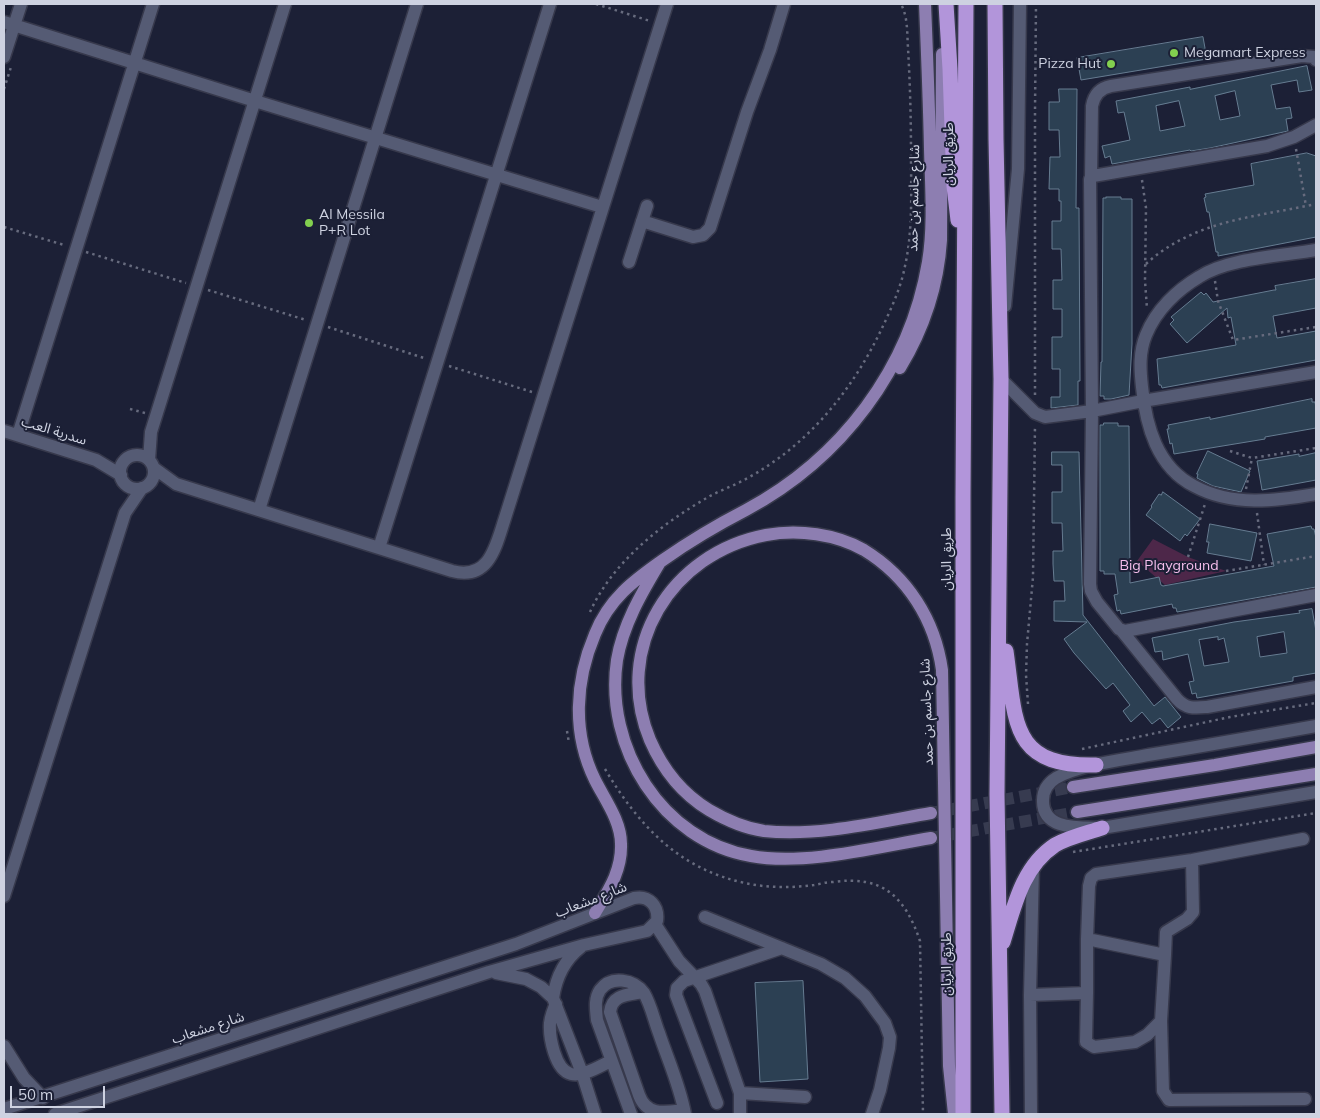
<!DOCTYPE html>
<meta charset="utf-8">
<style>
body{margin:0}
#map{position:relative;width:1320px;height:1118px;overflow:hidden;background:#1c2036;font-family:Mulish,sans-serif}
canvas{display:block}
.frame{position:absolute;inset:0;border:5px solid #ced2e1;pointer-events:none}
.scale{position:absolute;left:10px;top:1086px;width:95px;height:22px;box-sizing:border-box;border:2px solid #ced2e1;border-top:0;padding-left:6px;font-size:15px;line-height:18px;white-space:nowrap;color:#ced2e1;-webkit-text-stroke:4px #1c2036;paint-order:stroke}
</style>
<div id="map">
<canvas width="1320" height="1118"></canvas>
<div class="frame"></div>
<div class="scale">50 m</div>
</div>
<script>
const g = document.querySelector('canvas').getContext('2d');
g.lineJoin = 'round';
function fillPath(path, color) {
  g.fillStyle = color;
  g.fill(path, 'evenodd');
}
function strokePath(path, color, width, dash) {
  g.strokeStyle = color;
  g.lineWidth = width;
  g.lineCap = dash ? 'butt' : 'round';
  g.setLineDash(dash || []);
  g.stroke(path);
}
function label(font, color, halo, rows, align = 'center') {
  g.font = font + ' Mulish,"Noto Sans Arabic",sans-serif';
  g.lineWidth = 4;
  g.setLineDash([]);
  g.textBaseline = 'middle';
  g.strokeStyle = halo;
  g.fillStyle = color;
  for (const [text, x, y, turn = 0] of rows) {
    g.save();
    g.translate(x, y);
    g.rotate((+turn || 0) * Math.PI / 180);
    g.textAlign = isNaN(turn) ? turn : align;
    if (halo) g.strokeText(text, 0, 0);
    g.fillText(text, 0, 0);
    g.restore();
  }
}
fillPath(new Path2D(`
 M1153,539L1188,557L1226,571L1165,585L1137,561Z`), '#4d2749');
const building = new Path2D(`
 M1203,37L1207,59L1081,80L1077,58Z
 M1307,66L1312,90L1299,92L1297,80L1271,85L1276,109L1290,107L1292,118L1286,119L1288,131L1210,148L1191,151L1190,150L1112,164L1110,156L1105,158L1102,146L1130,140L1124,112L1118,113L1116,101L1190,87V89ZM1235,91L1240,116L1220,120L1215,96ZM1179,101L1185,126L1160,131L1156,106Z
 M1059,89H1077L1076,208H1079L1080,381H1078V405L1051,408V397H1060V369H1052V337H1062V309H1053V280H1062L1061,249H1052V221H1061V201H1059V189H1049L1050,157H1060L1059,130H1049V102H1059Z
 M1307,153L1316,156V237L1218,256V252H1216L1209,212H1207L1204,198L1206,197L1205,194L1254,185L1251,164Z
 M1106,197H1121V199H1132V344L1129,395L1111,399H1104V396H1100L1101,362H1102L1103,198H1106Z
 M1316,279V308L1273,316L1277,338L1316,331V360L1162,388L1161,385H1159L1157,359L1236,345L1231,317L1228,318L1227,308L1187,343L1170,324L1174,320L1171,317L1201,292L1204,295L1206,293L1213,302L1274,290H1276L1275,286Z
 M1312,399V402H1315L1316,408V428L1265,437V439L1174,454L1172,443L1170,444L1167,429H1169L1168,425L1210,417V419Z
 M1104,423H1118V426H1129L1130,583L1159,577L1161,585L1163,586L1274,566L1267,534L1311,526L1312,529H1314L1316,538V587L1177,612L1176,608H1173L1172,604L1121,614L1120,610L1117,611L1114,595L1118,594L1115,574H1104V571H1100V425H1103Z
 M1208,451L1250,471L1241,492L1213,486L1197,478L1198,474H1197Z
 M1052,452H1079L1083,615L1154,706L1165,697L1181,717L1168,728L1160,718L1152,724L1142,712L1131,722L1123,711L1130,705L1113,683L1106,689L1074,653L1064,639L1087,622L1054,621V601H1065L1064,581H1054L1053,564V551H1063L1062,523H1052V492H1062V465H1052Z
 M1316,453V480L1262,490L1257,461L1299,454V456Z
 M1163,492L1200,519L1187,536L1185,534L1180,541L1146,515L1152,507L1151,506L1159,494L1161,495Z
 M1210,524L1257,533L1251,561L1207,553L1209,542H1207Z
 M1312,609L1316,631V673L1293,677V681L1197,698L1196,693L1192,694L1189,682L1194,681L1188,654L1163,660L1162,651L1155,652L1152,638L1234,622L1300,613L1299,611ZM1284,632L1287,653L1260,657L1257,637ZM1218,637V640L1224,638L1229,662L1204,666L1199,640Z
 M803,981L808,1079L760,1082L755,983Z`);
fillPath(building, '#2c4053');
strokePath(building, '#667c91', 1);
strokePath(new Path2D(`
 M931,813L1073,787
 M931,838L1077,812`), '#373b50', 12, [12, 6]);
const minor = new Path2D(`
 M4,22L255,101L602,207
 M4,57L21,4
 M1316,125L1294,137L1267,146L1093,176L1090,179L1092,411L1090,584L1091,591L1097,602L1119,629L1125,631L1316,595
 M1091,177L1092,106C1094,95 1100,88 1111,86L1302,56L1314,57L1316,60
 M642,221L693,237L703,235L710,228L747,112L770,50L784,4
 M1316,250C1282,256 1228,258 1199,277C1177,290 1156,310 1146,335C1139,352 1140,369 1142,387C1146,426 1157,467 1194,486C1233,507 1275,501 1316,494
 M629,262L647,206
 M1005,306L1018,169L1020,4
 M1001,379L1035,413L1045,417L1092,411L1143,401L1316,372
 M4,431L96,460L121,475
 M18,435L153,4
 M120 472a17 17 0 1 1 34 0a17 17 0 1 1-34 0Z
 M149,460L151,432L285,4
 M154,468L176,484L452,571C490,581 496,545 505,518L667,4
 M259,510L417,4
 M379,548L550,4
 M1122,631L1177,699C1186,709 1194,708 1207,707L1316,687
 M1316,726C1260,736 1204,746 1148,755C1121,760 1079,765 1056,778C1048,783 1043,791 1043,800C1042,831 1080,827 1102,828L1316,792
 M4,896L125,513L142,488
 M705,917L821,964L845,978L865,996L885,1023L890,1037L889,1048L880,1090L872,1114
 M655,924L679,961L701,984L705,991L740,1093V1114
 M1087,939L1165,955L1166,932L1187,919L1193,912L1192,860
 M496,973L526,979L541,987L553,998L582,1073L595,1114
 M643,992C628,995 612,994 610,1012L639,1095C647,1117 666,1112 684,1110
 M1087,993L1086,1042L1094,1047L1135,1042L1147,1035L1161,1021L1165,955
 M1030,995L1087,993V939L1089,886L1091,878L1096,874L1192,860L1303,839
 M553,998C556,978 564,960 581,947
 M556,1004C553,1010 551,1016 550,1023C549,1037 555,1070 571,1074C583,1077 600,1066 611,1061
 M1161,1021L1163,1091L1169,1100L1305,1099
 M4,1046L24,1078L43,1098
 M740,1093L805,1097
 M717,1103L676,995L677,988L684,981L782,948
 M4,1109L516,944L634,898C649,895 659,906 657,921L647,931L584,945L489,972L55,1114
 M631,1114L597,1020C596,1010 594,999 600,990C611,975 634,979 644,993C651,1005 654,1020 659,1033C668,1060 680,1086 685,1114
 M1031,1114L1030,995L1033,867`);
const major = new Path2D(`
 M900,368C924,328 938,287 941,240L942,54
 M659,564C641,594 623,625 617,660C604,747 662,841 751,856C805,866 877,847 931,838
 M1073,787L1215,765L1316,747
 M1077,812L1316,774
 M931,813C879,822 817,837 764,831C743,828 726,820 709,810C681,793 663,770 650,740C612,648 671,553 766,535C798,529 836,534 864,550C908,577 935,620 942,670L949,1066L954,1114
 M595,913C608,891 622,871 621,844C621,821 605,800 595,780C572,733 575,681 595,634C609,599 633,581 663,560C690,541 717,525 746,510C841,459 910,369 928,262C934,226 931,187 930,149C929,101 927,52 925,4`);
const highway = new Path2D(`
 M946,4L950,69L954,186L958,220
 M995,4L996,139L1001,379L997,794L1002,1114
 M1006,651C1016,720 1009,767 1096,765
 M1003,942C1014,907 1022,867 1055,845C1069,837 1087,833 1102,828
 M963,1114V496L966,4`);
strokePath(minor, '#37394c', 15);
strokePath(major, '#37394c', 15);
strokePath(highway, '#37394c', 18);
strokePath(new Path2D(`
 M596,4L650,21
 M4,89L11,67
 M1296,149L1306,206
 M1142,180L1146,208L1145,281L1147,309
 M4,227L64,245
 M86,252L186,283
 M1146,264C1194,220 1256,217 1316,204
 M1215,281L1218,301L1233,340L1316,327
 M208,290L306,320
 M328,327L427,359
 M449,366L532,392
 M1035,395V112L1036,4
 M130,409L145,413
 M1230,451L1252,458L1316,448
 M1246,489L1252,458
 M1257,513L1264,565
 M1188,557L1205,504
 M1226,571L1316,556
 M590,612C613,561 663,523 710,496C721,490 733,486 744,480C808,446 853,390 883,326C892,307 901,287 905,266C913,230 911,191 911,153C911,118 910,83 908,48C907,33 908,17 901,4
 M1028,704L1026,675L1027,644L1033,577L1035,425
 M567,731L569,743
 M1082,749L1230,717L1316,703
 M605,769C639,826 679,869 745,883C767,888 792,888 814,885C820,884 826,882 833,882C882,875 905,896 920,941L923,1114
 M1073,852L1316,813`), '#676b7e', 2.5, [2.5, 4]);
strokePath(minor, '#555b74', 12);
strokePath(major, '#8d7eb1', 12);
strokePath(highway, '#b295da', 15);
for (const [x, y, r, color] of [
 [1174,53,5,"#83d04f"],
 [1111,64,5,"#83d04f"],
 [309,223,5,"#83d04f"]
]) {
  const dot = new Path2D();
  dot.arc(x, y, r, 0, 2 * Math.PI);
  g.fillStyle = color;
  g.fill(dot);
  strokePath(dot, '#1c2036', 2);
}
label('14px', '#ced2e1', '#1c2036', [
 ["Megamart Express",1184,53],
 ["Pizza Hut",1101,64,"right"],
 ["Al Messila",319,215],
 ["P+R Lot",319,231]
], 'left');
label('14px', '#ced2e1', '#1c2036', [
 ["طريق الريان",949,154,-90],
 ["شارع جاسم بن حمد",914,198,-89],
 ["سدرية العب",54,431,17],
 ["طريق الريان",947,559,-90],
 ["شارع جاسم بن حمد",927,712,-92],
 ["شارع مشعاب",591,900,-21],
 ["طريق الريان",947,964,-90],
 ["شارع مشعاب",208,1028,-18]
]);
label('14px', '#f5beec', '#1c2036', [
 ["Big Playground",1169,566]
]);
</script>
